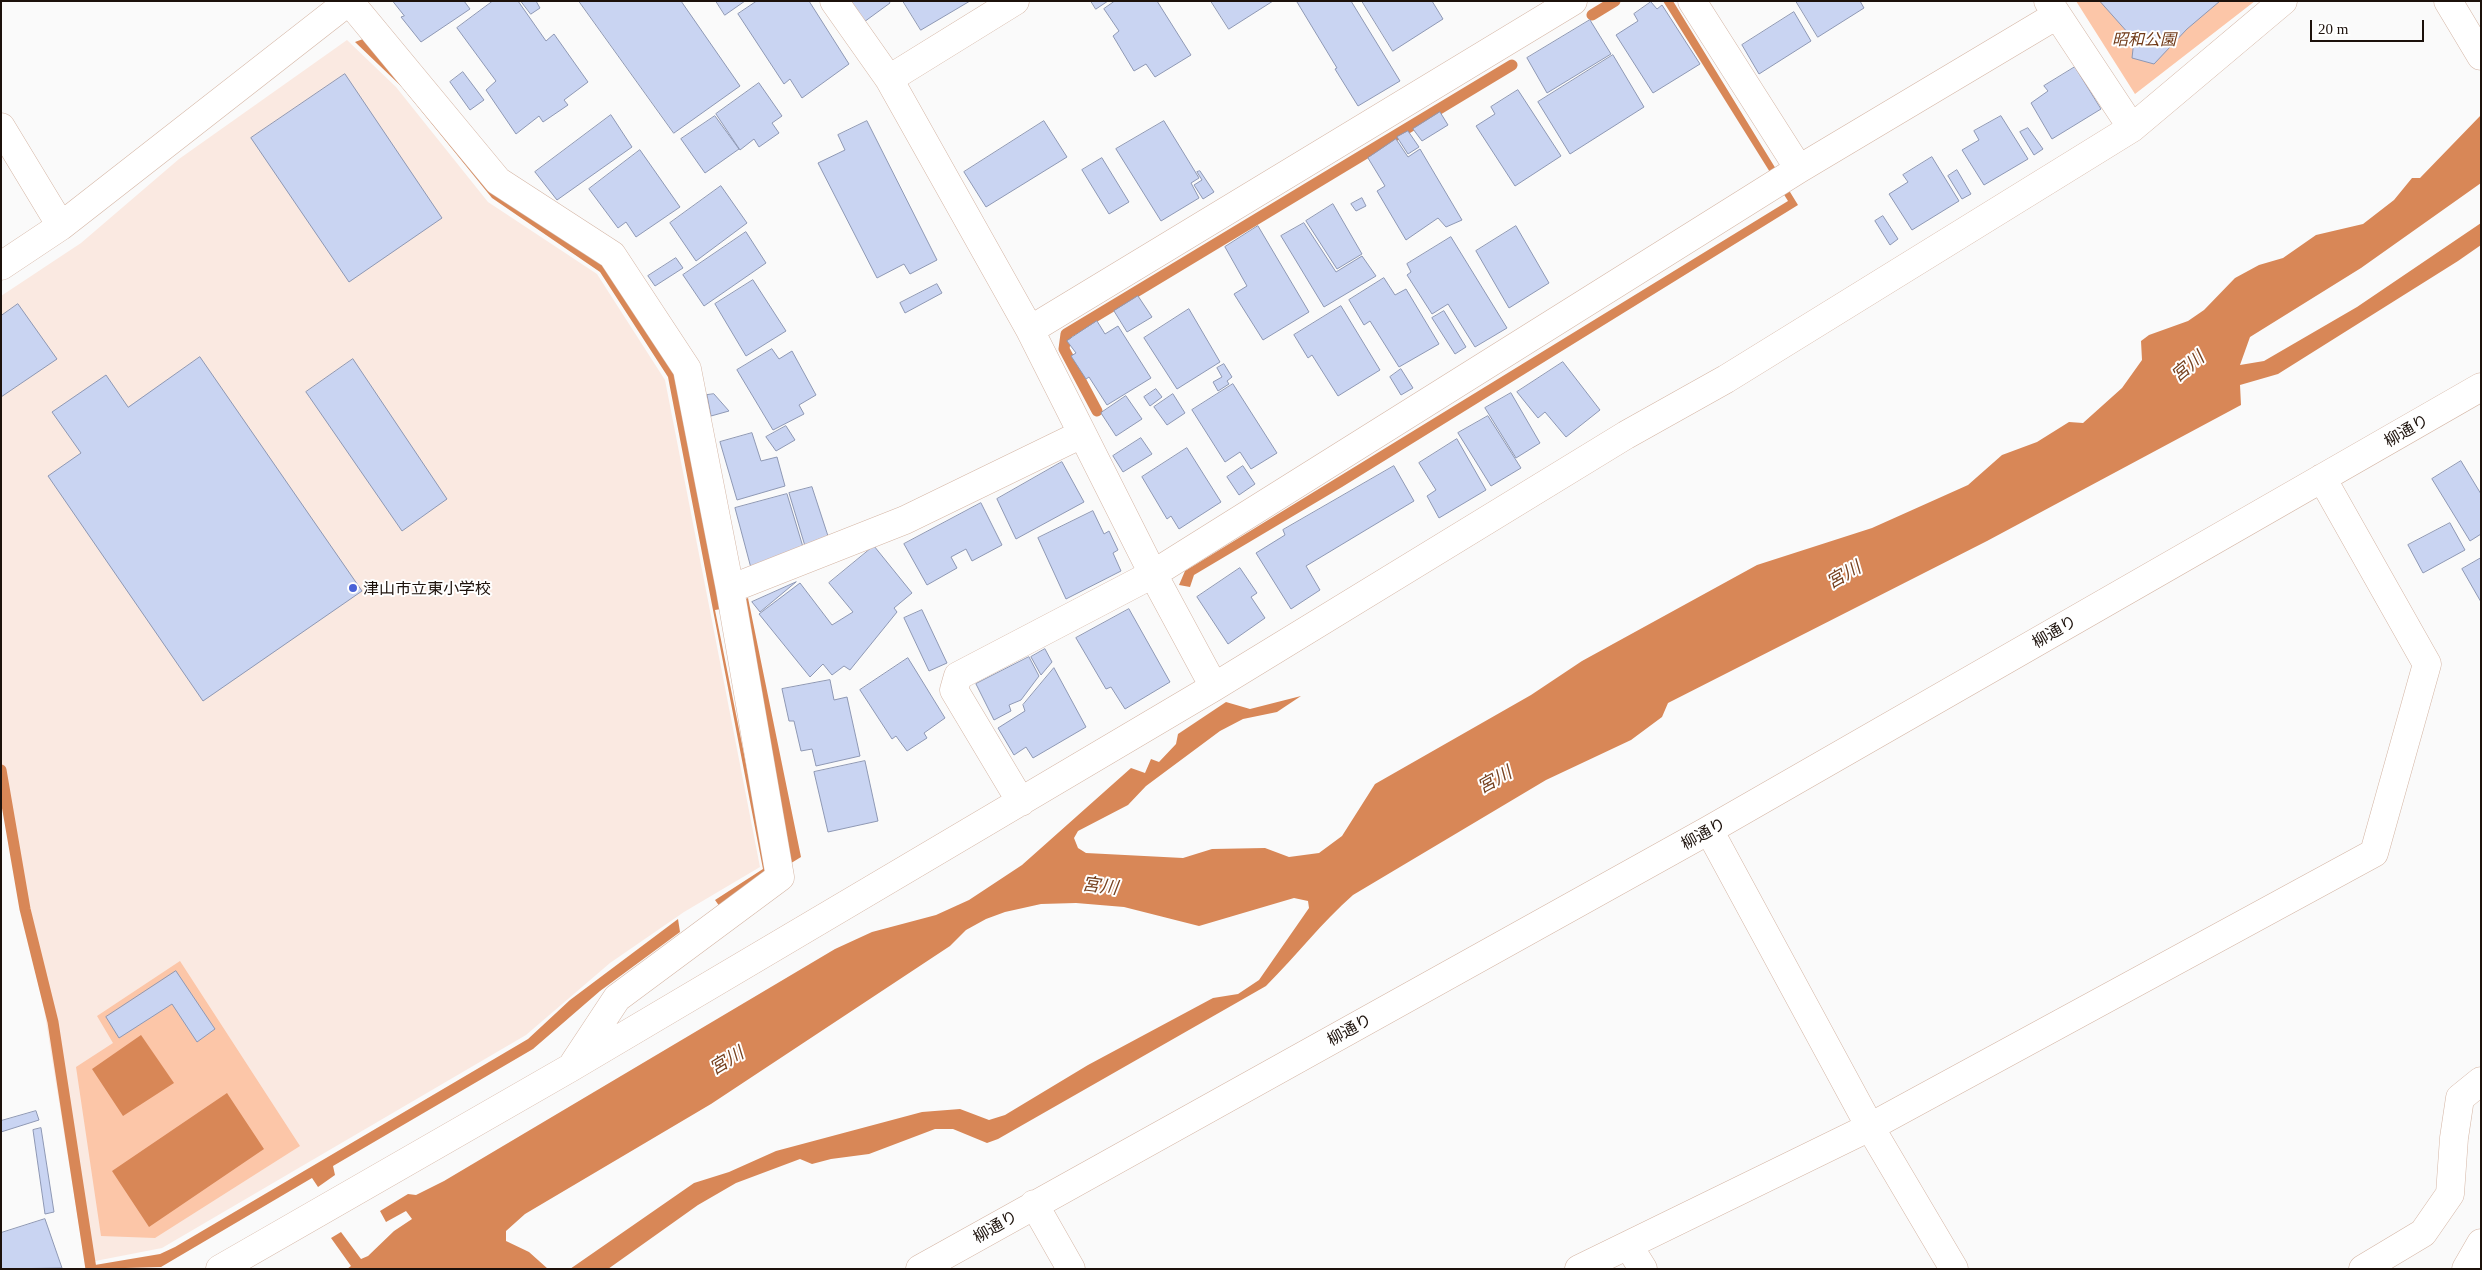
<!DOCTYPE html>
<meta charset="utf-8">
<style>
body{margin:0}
#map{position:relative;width:2482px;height:1270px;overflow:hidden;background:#fafafa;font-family:Georgia,serif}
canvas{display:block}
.frame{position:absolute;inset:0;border:2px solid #1c110b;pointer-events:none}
.scale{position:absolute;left:2310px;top:20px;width:114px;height:22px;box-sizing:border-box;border:2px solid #1c110b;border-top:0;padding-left:6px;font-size:15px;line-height:18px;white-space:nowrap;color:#1c110b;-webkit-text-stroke:4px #fff;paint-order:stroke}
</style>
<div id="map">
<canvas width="2482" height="1270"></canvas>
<div class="frame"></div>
<div class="scale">20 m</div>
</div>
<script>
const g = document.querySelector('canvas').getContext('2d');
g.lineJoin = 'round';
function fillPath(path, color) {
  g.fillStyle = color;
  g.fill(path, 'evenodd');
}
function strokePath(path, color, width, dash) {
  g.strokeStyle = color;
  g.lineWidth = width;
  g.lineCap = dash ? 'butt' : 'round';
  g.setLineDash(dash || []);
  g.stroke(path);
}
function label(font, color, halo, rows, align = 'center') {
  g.font = font + ' Georgia,"Noto Sans JP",serif';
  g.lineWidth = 4;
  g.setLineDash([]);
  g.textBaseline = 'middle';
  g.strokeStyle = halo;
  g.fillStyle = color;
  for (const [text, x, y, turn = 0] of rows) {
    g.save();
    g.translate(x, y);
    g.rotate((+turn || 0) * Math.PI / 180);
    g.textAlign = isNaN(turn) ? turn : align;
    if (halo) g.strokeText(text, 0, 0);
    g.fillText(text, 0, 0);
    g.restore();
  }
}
fillPath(new Path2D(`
 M347,40L396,87L488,202L597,274L665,380L760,867L684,912L610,963L526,1035L162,1248L85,1263L44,1009L21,910L1,795V296L81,243L179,159Z`), '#fae9e1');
fillPath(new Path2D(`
 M2076,1H2255L2135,94Z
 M180,961L300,1146L155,1238L101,1236L76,1067L113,1043L97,1016Z`), '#fcc6a8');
fillPath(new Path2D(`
 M1663,1H1673L1798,205L1342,487L1194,575L1190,587L1179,585L1185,571L1788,201Z
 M363,39L393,65L605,264L674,368L738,602L748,598L801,857L720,907L715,900L763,869L668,377L600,272L492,198L402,87L355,42ZM721,609L767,868L715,610Z
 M2481,115V183L2361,268L2250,337L2240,365L2264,361L2357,307L2481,223V245L2458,261L2278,374L2240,385L2241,405L1987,541L1668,703L1662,717L1631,740L1546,780L1353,895C1322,922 1296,956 1266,986L998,1139L987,1143L953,1129H935L869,1154L831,1159L812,1164L800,1159L736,1183L698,1205L608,1269H570L694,1183L729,1172L776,1151L922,1112L960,1109L989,1120L1005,1115L1088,1065L1213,998L1238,994L1259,980L1309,908L1308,901L1294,898L1199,926L1124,907L1076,903L1041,904L1005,912L986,919L966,930L950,946L711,1104L525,1214L506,1231V1241L529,1252L548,1269H347L351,1266L331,1238L341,1232L361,1259L368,1256L394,1231L412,1219L406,1211L386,1222L380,1211L408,1194L416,1195L444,1181L835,949L872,932L936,915L969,900L1022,865L1131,768L1145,773L1151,759L1159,762L1176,744L1178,734L1226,702L1250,709L1301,696L1277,712L1243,719L1220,731L1146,786L1128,805L1078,831L1074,838L1078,848L1086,853L1183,858L1212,849L1265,848L1289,857L1319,853L1342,836L1375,784L1531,695L1582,661L1757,565L1872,528L1968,485L2002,455L2037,442L2069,422L2083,423L2122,388L2142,360L2141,341L2149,335L2188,321L2204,310L2235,278L2259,265L2283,258L2316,235L2363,224L2394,200L2412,178H2420Z
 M678,919L680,932L600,991L533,1049L333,1166L335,1175L318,1187L312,1178L161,1267L89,1269V1266L160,1254L175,1247L528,1039L570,1000Z
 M141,1035L174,1083L123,1116L92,1069Z
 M227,1093L264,1149L149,1227L112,1171Z`), '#d88757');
strokePath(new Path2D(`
 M1592,15L1615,1
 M1097,411L1064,349L1066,334L1512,65
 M1,770L25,909L53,1022L91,1269`), '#d88757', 11);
const building = new Path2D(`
 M393,1H464L470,9L421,42L401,17L404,16Z
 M493,1H518L546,41L554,34L588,82L564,100L568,105L543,122L539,116L516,134L486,90L496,81L457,28Z
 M521,1H536L540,8L531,14Z
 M579,1H681L740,86L674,133Z
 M716,1H745L725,15Z
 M757,1H809L849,64L802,98L790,79L784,84L738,14Z
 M850,1H889L890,3L864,22Z
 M903,1H970L921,30Z
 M1091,1H1108L1096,9Z
 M1115,1H1157L1191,55L1155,77L1146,64L1134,71L1113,36L1119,31L1104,9Z
 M1211,1H1273L1229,29Z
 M1299,1H1351L1400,81L1358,106L1335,69L1337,68L1297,2Z
 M1362,1H1432L1443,19L1393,51Z
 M1796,1H1860L1864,8L1818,37Z
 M2100,1H2220L2187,29L2154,64L2132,58L2134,40Z
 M1651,2L1657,9L1662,5L1700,64L1653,93L1616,35L1638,21L1634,14Z
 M1794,12L1811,41L1759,74L1742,45Z
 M1590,20L1611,54L1547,93L1527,58Z
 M1613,55L1644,107L1570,154L1538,102Z
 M2075,67L2101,109L2052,139L2031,103L2048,91L2044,86Z
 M463,72L484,100L470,110L450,82Z
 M345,74L442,218L349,282L251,138Z
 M759,83L782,116L772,123L779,133L759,147L754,139L740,150L716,114Z
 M1518,90L1561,156L1515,186L1476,126L1495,114L1491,107Z
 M1440,112L1448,125L1422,141L1413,129Z
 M611,115L632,147L557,200L535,172Z
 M715,116L739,149L705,173L681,139Z
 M2001,116L2028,159L1984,185L1962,150L1979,140L1974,131Z
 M867,121L937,260L910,274L904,264L877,278L818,163L845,150L838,135Z
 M1044,121L1067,157L986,207L964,172Z
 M1164,121L1199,178L1191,183L1199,198L1161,221L1116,149Z
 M2028,128L2043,149L2034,155L2020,132Z
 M1408,131L1419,147L1408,154L1397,137Z
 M1396,139L1408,157L1420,149L1462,220L1446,227L1438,218L1406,240L1377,191L1385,186L1368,158Z
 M640,150L680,207L636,237L626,222L618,228L589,189Z
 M1932,157L1959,201L1912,230L1889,194L1908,182L1903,175Z
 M1102,158L1129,202L1109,214L1082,170Z
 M1957,170L1971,194L1962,199L1948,176Z
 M1200,171L1214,192L1203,199L1194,185L1202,180L1197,172Z
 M721,186L747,223L696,261L670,223Z
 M1362,198L1366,206L1356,211L1351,204Z
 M1333,204L1362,254L1337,269L1306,221Z
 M1883,216L1898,239L1890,245L1875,221Z
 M1304,223L1336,272L1362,256L1376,276L1324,307L1281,236Z
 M1258,226L1309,312L1263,340L1234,294L1247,286L1225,247Z
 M1516,226L1549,283L1509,308L1476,251Z
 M746,232L766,263L704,306L683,275Z
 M1451,237L1507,328L1475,347L1448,304L1432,314L1407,275L1411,272L1407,264Z
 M676,258L683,268L655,286L648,276Z
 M1384,278L1395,295L1406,289L1439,344L1399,367L1370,321L1364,325L1349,300Z
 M753,280L786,331L746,356L715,304Z
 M937,284L942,293L905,313L900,303Z
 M1138,296L1152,317L1127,332L1114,311Z
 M18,304L57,359L1,397V316Z
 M1341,306L1380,370L1338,396L1312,355L1308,358L1294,335Z
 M1189,309L1220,362L1177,389L1144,338Z
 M1444,311L1466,347L1455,354L1432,318Z
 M1097,321L1105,334L1118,326L1151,378L1107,405L1089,377L1086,379L1071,356L1076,353L1067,341Z
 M772,349L779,359L792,351L816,395L799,405L804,414L773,430L737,370Z
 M200,357L362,591L203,701L48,476L81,453L52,412L106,375L128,407Z
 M353,359L447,499L402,531L306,392Z
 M1563,362L1600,410L1566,437L1545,412L1538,418L1517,392Z
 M1224,364L1232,377L1227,381L1229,384L1218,391L1213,382L1222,377L1217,368Z
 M1401,369L1413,388L1401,395L1390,377Z
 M1233,384L1277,453L1251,469L1240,452L1225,462L1192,410Z
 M1156,389L1162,397L1150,406L1144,397Z
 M1511,393L1540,443L1516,458L1485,408Z
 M714,394L729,411L711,416L707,395Z
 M1173,394L1185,413L1167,425L1154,407Z
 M1126,396L1142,419L1116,436L1101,413Z
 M1488,416L1521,468L1491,486L1458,433Z
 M786,426L795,440L776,451L766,437Z
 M752,433L761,461L777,457L785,486L737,500L720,442Z
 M1141,438L1152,454L1123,472L1113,456Z
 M1457,439L1486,490L1439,518L1427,496L1436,490L1419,463Z
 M1187,448L1221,502L1179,529L1171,516L1167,519L1142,477Z
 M2461,461L2481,494V534L2470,541L2432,479Z
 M1062,462L1084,502L1016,539L997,499Z
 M1243,466L1255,484L1239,495L1227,477Z
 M1394,466L1414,501L1306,566L1320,590L1291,609L1256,553L1285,535L1283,530Z
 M812,487L828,536L805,546L789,493Z
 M787,494L803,547L751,568L735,508Z
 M981,503L1002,545L972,561L966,549L951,557L957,568L927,585L904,544Z
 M1093,511L1104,534L1109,531L1118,550L1113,553L1121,571L1066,599L1038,538Z
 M2450,523L2465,550L2423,573L2408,545Z
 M874,546L912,593L894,608L897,612L850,670L844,666L832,675L823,664L810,677L759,614L800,583L832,625L853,612L829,583Z
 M2481,558V602L2462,569Z
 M1240,568L1257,593L1251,597L1265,618L1228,644L1197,597Z
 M796,582L760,612L752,602Z
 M1129,609L1170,682L1125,709L1111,687L1106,689L1076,638Z
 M922,610L947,663L929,671L904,618Z
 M1045,649L1052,662L1041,675L1031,657Z
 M1029,657L1039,676L1021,700L1009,705L1011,711L994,720L976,684Z
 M908,658L945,718L924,733L927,738L907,751L896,736L892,739L860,690Z
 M1054,668L1086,727L1033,758L1026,747L1014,755L998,728L1025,711L1023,705Z
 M830,680L834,700L847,697L860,756L816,766L812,749L801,751L794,721H789L782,689Z
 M865,761L878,821L828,832L814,772Z
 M176,971L215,1029L197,1042L172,1004L119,1038L106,1017Z
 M36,1111L39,1120L1,1132V1121Z
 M41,1128L54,1212L45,1214L33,1130Z
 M45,1219L62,1268L1,1269V1233Z`);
fillPath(building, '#c9d4f2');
strokePath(building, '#8e98b4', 1);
const minor = new Path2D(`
 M349,1L498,181L612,255L687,369L730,589L780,877L617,998L574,1063
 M834,1L889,79L1030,330L1153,574L1799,169L2057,15
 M1692,1L1799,169
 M2048,1L2132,128
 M2448,1L2481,56
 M889,79L1015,1
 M1,127L61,226
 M1,266L61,226L349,1
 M1030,330L1573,1
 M730,589L905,520L1082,434
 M1021,802L954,690L958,676L1153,574L1214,687
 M1709,830L1870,1127L1954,1269
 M1034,1204L1071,1269
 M1628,1245L1643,1269
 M220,1269L570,1068L1214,687L1626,435L1726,379L2132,128L2283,1
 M920,1269L1709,830L2481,387
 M1579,1269L1870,1127L2374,853L2427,664L2322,478
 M2466,1269L2481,1243`);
const major = new Path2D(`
 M2363,1269L2423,1233L2450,1194L2454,1138L2460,1098L2481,1081`);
strokePath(minor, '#d4b5a4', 29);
strokePath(major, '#d4b5a4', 29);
strokePath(minor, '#fff', 28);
strokePath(major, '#fff', 28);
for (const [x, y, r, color] of [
 [353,588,5,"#4962d7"]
]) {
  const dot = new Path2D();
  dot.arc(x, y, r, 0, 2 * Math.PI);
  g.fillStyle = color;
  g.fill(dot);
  strokePath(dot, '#fff', 2);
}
label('italic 16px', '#703a18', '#fff', [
 ["昭和公園",2144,39]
]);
label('16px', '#1c110b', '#fff', [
 ["柳通り",2406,430,-30],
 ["柳通り",2054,631,-30],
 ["柳通り",1703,833,-29],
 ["柳通り",1349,1029,-29],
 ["柳通り",995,1226,-30]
]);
label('16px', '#1c110b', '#fff', [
 ["津山市立東小学校",363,588]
], 'left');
label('italic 18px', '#77411f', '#fff', [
 ["宮川",2187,366,-40],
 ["宮川",1843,574,-30],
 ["宮川",1494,779,-29],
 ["宮川",1100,885,7],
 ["宮川",726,1060,-31]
]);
</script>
